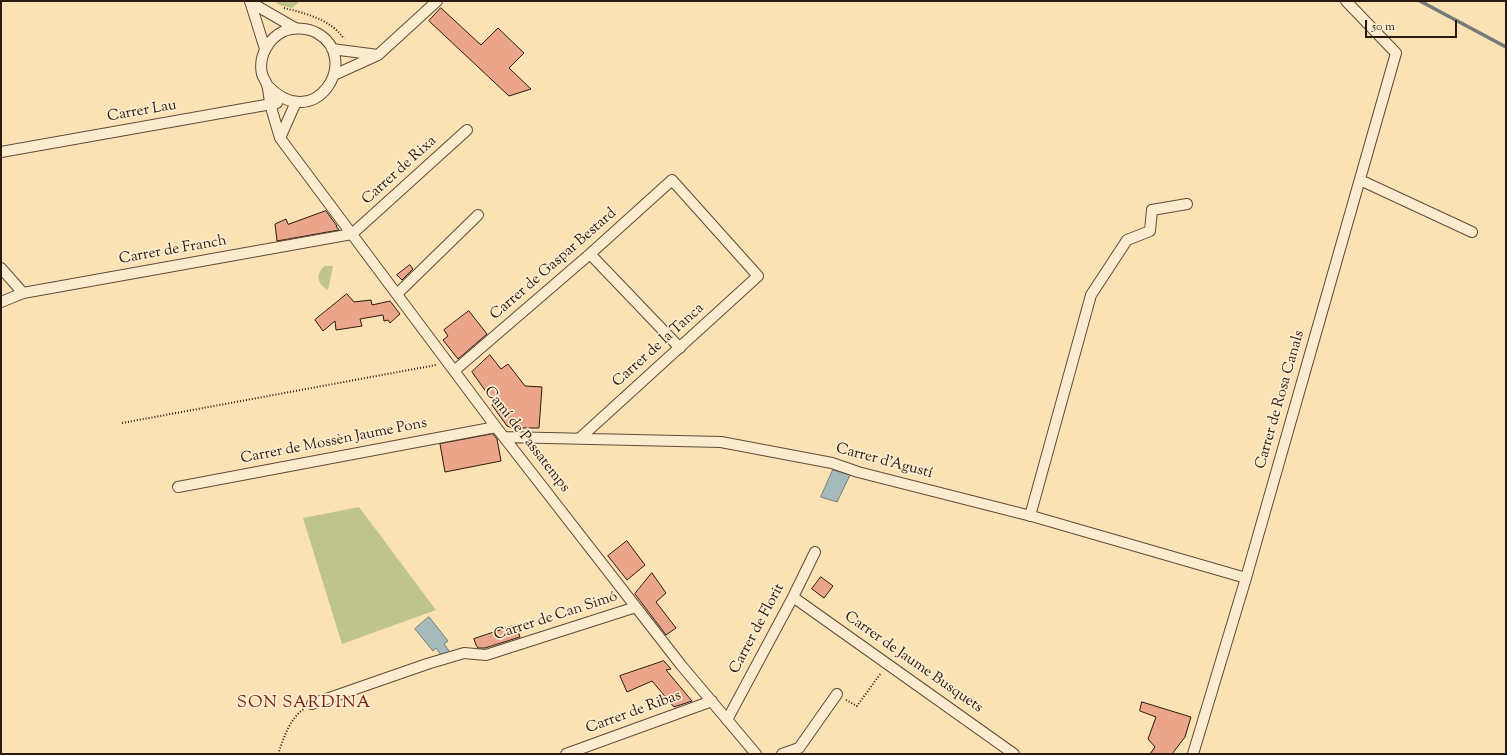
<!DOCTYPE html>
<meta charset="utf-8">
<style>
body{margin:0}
#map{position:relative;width:1507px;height:755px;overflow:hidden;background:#fae2b5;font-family:"Sorts Mill Goudy",serif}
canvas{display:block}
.frame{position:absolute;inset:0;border:2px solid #2b190f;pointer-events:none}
.scale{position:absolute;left:1365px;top:20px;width:92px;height:18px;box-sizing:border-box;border:2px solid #2b190f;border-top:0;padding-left:5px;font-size:12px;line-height:14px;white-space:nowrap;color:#2b190f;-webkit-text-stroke:3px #fceccf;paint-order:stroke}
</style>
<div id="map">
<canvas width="1507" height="755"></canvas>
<div class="frame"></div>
<div class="scale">50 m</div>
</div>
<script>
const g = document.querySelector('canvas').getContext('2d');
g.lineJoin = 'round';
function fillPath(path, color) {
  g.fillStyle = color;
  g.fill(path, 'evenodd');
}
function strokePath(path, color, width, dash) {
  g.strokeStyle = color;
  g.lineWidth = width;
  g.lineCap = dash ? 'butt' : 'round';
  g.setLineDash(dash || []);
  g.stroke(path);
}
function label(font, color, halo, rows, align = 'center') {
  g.font = font + ' "Sorts Mill Goudy",serif';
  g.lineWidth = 3.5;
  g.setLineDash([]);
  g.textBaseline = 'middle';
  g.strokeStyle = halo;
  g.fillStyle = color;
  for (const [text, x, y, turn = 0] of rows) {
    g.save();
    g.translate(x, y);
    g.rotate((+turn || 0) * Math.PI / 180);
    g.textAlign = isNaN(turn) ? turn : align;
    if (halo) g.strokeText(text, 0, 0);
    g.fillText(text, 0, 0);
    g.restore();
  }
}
fillPath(new Path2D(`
 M274,1H300L292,8L280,5Z
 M325,266H333L328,290C317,284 315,274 325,266Z
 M359,507L436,610L342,644L303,518Z`), '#bfc38d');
const water = new Path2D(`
 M833,470L850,475L837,502L821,497Z
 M429,617L448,641L444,644L450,652L441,655L436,648L433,651L415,629Z`);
fillPath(water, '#a5baba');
strokePath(water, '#747a76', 1);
strokePath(new Path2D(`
 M1420,1L1506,47`), '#747a76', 3.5);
const building = new Path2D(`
 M441,8L481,45L498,28L524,53L509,68L531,89L509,96L429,21Z
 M326,211L337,226H336L339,230L277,241L275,224L286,219L288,224Z
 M410,265L413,269L402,280L397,275Z
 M347,294L354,302L371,300L372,305L390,301L400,314L390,323L388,320L384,321L383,315L360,319L362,326L336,330L335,321L323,331L315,320Z
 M469,311L487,334L458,359L443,340L448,336L444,330Z
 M490,355L501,369L508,364L525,386L542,387L539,428H512L507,426L492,405L494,403L472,372Z
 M493,434L497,439L501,461L445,472L440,444Z
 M627,541L645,565L627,580L608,556Z
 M652,573L666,593L656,602L676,628L666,635L635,594Z
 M821,577L833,586L824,598L812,589Z
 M516,625L520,637L485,648H478L476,645L474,639Z
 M664,661L671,669L666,670L692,701L674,707L652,681L627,692L620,676Z
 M1142,702L1191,717L1185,737L1172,754H1150L1155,747L1148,739L1156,717L1140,711Z`);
fillPath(building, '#eaa58b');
strokePath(building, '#2b190f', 1);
const street = new Path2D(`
 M250,1L265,49
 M250,2L295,28
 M332,49L378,55
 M334,75L378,55L437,1
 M267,85C314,136 363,59 317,33C308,28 294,27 284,31C269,38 258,56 262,74C263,78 266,81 267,85C269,91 269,97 270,103C273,115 277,127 280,138L496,427L681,665L756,754
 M280,138L296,102
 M1,152L277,103
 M1360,180L1472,232
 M590,254L680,348
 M1,268L23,293
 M397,294L478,215
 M1,302L23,293L352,234L467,130
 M454,371L590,254L672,180L758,276L580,438
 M504,437L721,442L832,463L858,472L1035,517L1246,578
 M178,487L496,427
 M1030,516L1091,295L1127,240L1150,231L1152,210L1187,204
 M793,597L1014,754
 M312,704L427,664L464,653L486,655L636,607
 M727,720L793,597L815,552
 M566,754L712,701
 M782,754L799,748L837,694
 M1193,754L1246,578L1396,53L1346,1`);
strokePath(street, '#5f4b38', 12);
strokePath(new Path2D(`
 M284,8C305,13 332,20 344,39
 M122,423L436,365
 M846,700L857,706L881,673
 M278,754C284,738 289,719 304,709`), '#2b190f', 2, [1, 2]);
strokePath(street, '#fceccf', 10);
label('15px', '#2b190f', '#fceccf', [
 ["Carrer Lau",142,112,-10],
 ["Carrer de Rixa",400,171,-42],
 ["Carrer de Franch",173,251,-10],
 ["Carrer de Gaspar Bestard",554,265,-41],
 ["Carrer de la Tanca",659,346,-42],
 ["Carrer de Rosa Canals",1281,400,-74],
 ["Camí de Passatemps",526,440,52],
 ["Carrer de Mossèn Jaume Pons",334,442,-11],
 ["Carrer d'Agustí",884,462,15],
 ["Carrer de Can Simó",556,617,-18],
 ["Carrer de Florit",758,629,-62],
 ["Carrer de Jaume Busquets",913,663,35],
 ["Carrer de Ribas",634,713,-20]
]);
g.letterSpacing = '1px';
label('17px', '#7a1f14', '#fceccf', [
 ["SON SARDINA",304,704]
]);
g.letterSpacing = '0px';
</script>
